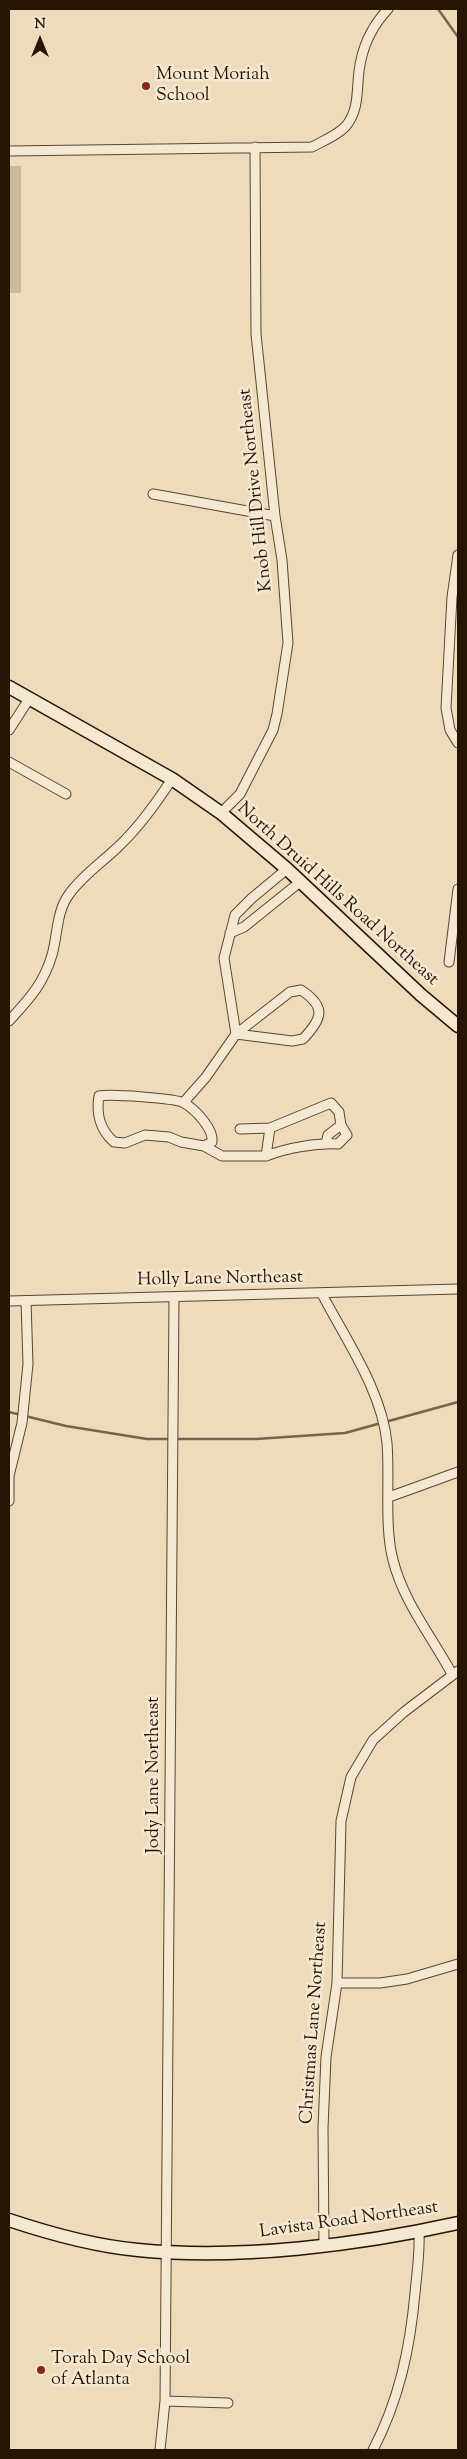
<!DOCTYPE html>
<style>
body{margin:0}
#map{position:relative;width:467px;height:2459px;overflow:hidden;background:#eedbb9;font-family:"Sorts Mill Goudy",serif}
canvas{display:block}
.frame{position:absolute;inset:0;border:10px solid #271504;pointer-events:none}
.north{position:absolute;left:15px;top:15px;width:50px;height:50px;-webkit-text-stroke:4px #f4e8d2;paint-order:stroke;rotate:0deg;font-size:14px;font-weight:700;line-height:20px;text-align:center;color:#271504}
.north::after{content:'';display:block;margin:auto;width:18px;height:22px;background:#271504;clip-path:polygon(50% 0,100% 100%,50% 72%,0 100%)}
</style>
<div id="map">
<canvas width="467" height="2459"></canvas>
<div class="frame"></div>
<div class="north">N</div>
</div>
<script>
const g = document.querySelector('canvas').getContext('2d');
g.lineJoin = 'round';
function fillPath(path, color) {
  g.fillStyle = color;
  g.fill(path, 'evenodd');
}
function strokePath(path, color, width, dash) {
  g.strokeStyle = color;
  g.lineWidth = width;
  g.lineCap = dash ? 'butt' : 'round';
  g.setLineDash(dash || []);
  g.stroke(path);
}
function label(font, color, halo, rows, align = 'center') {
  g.font = font + ' "Sorts Mill Goudy",serif';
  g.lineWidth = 5;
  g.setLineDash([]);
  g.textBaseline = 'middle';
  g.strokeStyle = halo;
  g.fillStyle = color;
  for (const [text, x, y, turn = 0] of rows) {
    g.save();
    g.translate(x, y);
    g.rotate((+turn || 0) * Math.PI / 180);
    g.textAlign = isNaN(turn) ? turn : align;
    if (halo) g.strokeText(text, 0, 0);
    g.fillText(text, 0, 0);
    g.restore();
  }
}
fillPath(new Path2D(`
 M9,166H21V293H9Z`), '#ccb99a');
strokePath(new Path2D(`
 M438,9L458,37
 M9,1412L66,1426L147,1439H256L345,1433L458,1402`), '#76644b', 2.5);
const street = new Path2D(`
 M9,151L312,147C323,141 336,136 345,127C362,108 355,82 361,60C365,41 375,23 388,9
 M153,494L275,516
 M458,555L452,597L446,708L450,730L458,743
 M9,730L29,699
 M9,762L66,794
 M221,813L240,794L273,730L277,714L288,643L282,560L275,516L256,334L255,147
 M230,933L244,927L300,882
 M449,962L458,889
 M301,990C327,1007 322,1019 303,1039L292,1041L236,1034L290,992Z
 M9,1021C29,999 43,985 52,955C58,934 56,911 70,893C84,874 104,861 120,845C140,826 157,802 172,779
 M184,1102L206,1077L236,1034L224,958L235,915L252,898L287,869
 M240,1129L270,1128
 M204,1146L212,1142C214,1129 195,1109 184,1103C175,1098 111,1094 99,1096C96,1113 100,1130 114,1142L125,1143L145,1135L169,1137L181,1142L204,1146L222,1156H266L270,1128L331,1103L339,1112L341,1125L328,1135L326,1143
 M266,1156C287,1148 315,1143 338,1144L347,1135L341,1125
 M322,1294C346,1340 382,1391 387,1443C390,1479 384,1526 393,1560C403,1601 432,1637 452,1674
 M9,1301L458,1289
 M389,1497L458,1472
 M9,1501V1476L22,1423L28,1364L26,1301
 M337,1983H380L407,1979L458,1964
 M324,2245L323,2128L326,2057L337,1983L341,1821L351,1777L373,1740L404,1712L458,1671
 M165,2401L228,2403
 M160,2450L165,2401L174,1298
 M373,2450C399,2400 410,2349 415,2293C417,2272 420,2252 419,2232`);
const secondary = new Path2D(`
 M9,687L172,779L221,813L287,869L421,995L458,1026
 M9,2220C51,2234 94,2246 138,2250C240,2260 359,2245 458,2223`);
strokePath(street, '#594631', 11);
strokePath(secondary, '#271504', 15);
strokePath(street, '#f4e8d2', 9);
strokePath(secondary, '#f4e8d2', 12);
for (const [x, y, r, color] of [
 [146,86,5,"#8f2418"],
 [41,2370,5,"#8f2418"]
]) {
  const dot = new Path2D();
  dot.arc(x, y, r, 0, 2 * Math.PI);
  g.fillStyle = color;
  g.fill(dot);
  strokePath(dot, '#f4e8d2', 2);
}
label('18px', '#271504', '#f4e8d2', [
 ["Mount Moriah",156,76],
 ["School",156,97],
 ["Torah Day School",51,2360],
 ["of Atlanta",51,2381]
], 'left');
label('18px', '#271504', '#f4e8d2', [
 ["Knob Hill Drive Northeast",257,490,-96],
 ["North Druid Hills Road Northeast",337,895,42],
 ["Holly Lane Northeast",220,1280,-1],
 ["Jody Lane Northeast",155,1775,-90],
 ["Christmas Lane Northeast",315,2023,-86],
 ["Lavista Road Northeast",349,2221,-8]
]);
</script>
